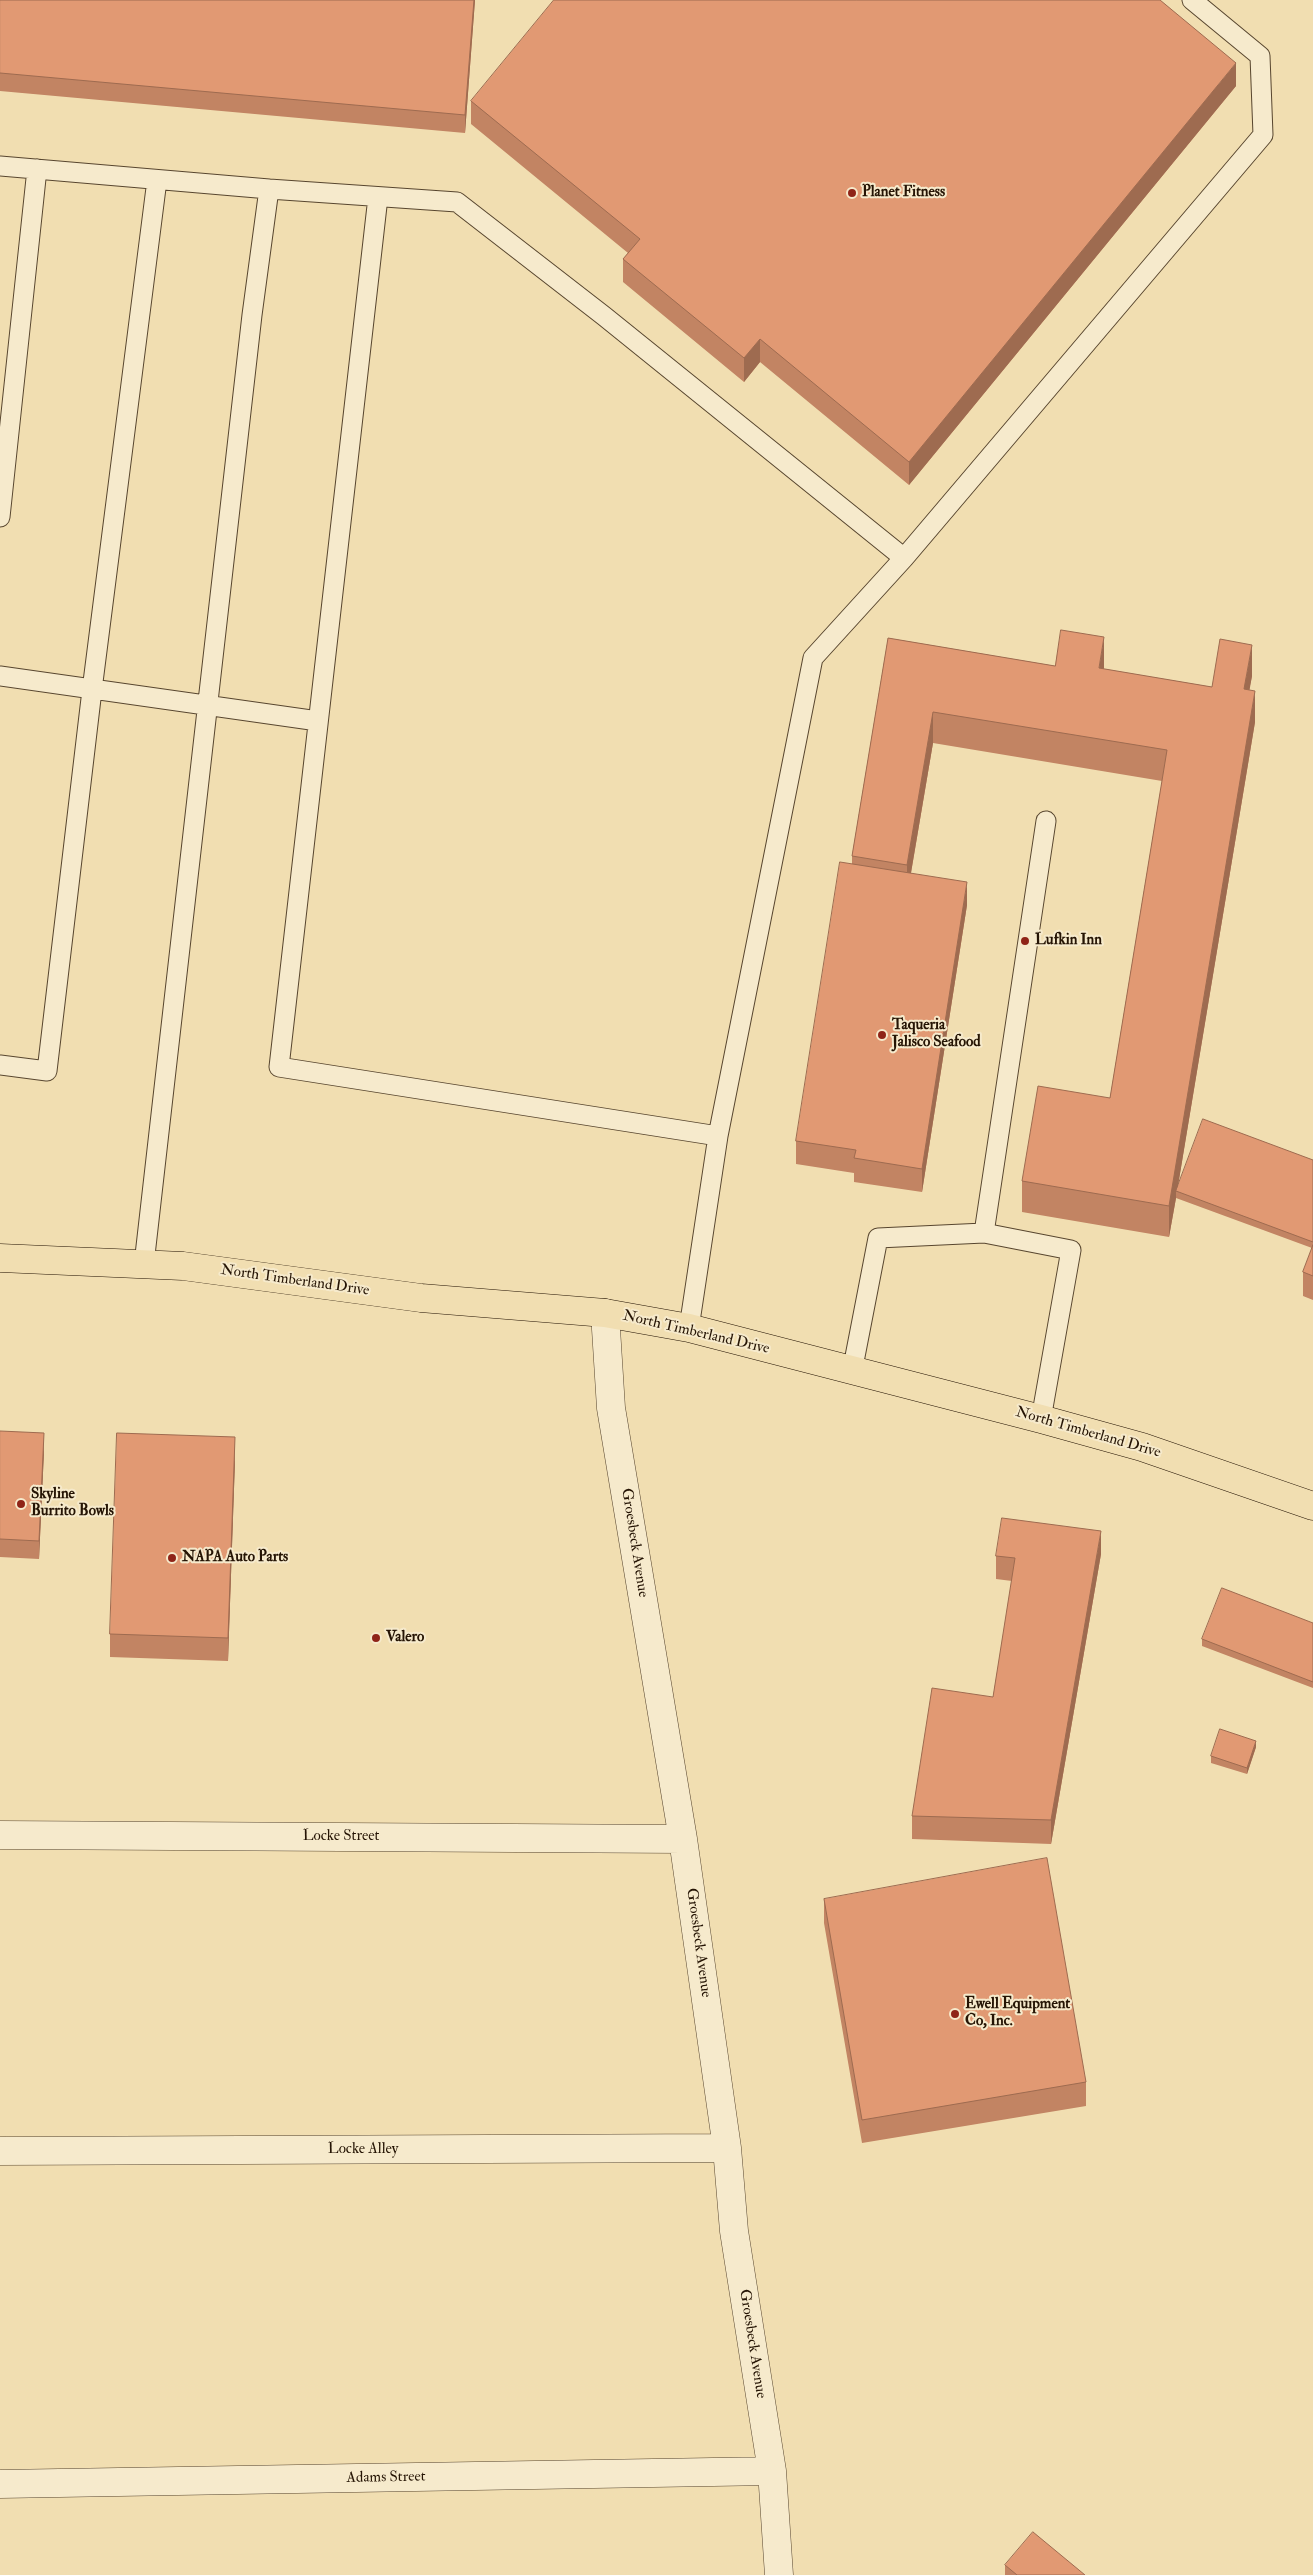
<!DOCTYPE html>
<style>
body{margin:0}
canvas{display:block;background:#f1deb1}
</style>
<canvas width="1313" height="2575"></canvas>
<script>
const g = document.querySelector('canvas').getContext('2d');
g.lineJoin = 'round';
function strokePath(path, color, width, dash) {
  g.strokeStyle = color;
  g.lineWidth = width;
  g.lineCap = dash ? 'butt' : 'round';
  g.setLineDash(dash || []);
  g.stroke(path);
}
function fillPath(path, color) {
  g.fillStyle = color;
  g.fill(path, 'evenodd');
}
function label(font, color, halo, rows, align = 'center') {
  g.font = font + ' "IM FELL Double Pica",serif';
  g.lineWidth = 4;
  g.setLineDash([]);
  g.textBaseline = 'middle';
  g.strokeStyle = halo;
  g.fillStyle = color;
  for (const [text, x, y, turn = 0] of rows) {
    g.save();
    g.translate(x, y);
    g.rotate((+turn || 0) * Math.PI / 180);
    g.textAlign = isNaN(turn) ? turn : align;
    if (halo) g.strokeText(text, 0, 0);
    g.fillText(text, 0, 0);
    g.restore();
  }
}
const lane = new Path2D(`
 M0,166L269,189L252,315L144,1264
 M269,189L457,202L604,316L904,558L813,658L718,1136L689,1328
 M378,197L279,1067L718,1136
 M0,517L37,169
 M904,558L1263,135L1260,56L1192,0
 M0,676L318,721
 M0,1065L47,1071L92,690L157,180
 M852,1372L878,1238L984,1233
 M1041,1419L1071,1250L984,1233L1046,821`);
const street = new Path2D(`
 M605,1313L611,1408L683,1839L727,2148L734,2231L772,2471L779,2575
 M0,1835L683,1839
 M0,2151L727,2148
 M0,2484L772,2471`);
const primary = new Path2D(`
 M0,1258L183,1266L421,1298L605,1313L689,1328L1041,1419L1142,1447L1313,1506`);
strokePath(lane, '#58462f', 21);
strokePath(street, '#58462f', 29);
strokePath(primary, '#251404', 29);
strokePath(lane, '#f6eacc', 19);
strokePath(street, '#f6eacc', 28);
strokePath(primary, '#f1deb1', 28);
fillPath(new Path2D(`
 M0,0H475L465,133L0,91Z
 M1236,86L909,485L760,362L744,382L623,282V259L628,253L471,124V101Z
 M888,638L1055,666L1104,669L1212,687L1252,676L1249,690L1255,722L1178,1185L1313,1160V1300L1303,1296V1272L1312,1248L1176,1198L1169,1237L1022,1212V1181L1110,1098L1162,781L933,743L911,873L967,905L922,1192L854,1182V1173L796,1164V1141L852,864V856Z
 M0,1431L44,1451L39,1559L0,1557Z
 M235,1460L228,1661L110,1657V1634Z
 M1101,1554L1051,1844L912,1839V1816L993,1697L1012,1581L996,1579V1556Z
 M1313,1623V1688L1202,1646V1639Z
 M1256,1747L1247,1774L1211,1763V1756Z
 M824,1899L1086,2082V2106L862,2143L824,1923Z
 M1005,2565L1085,2575H1005Z`), '#c28463');
fillPath(new Path2D(`
 M474,0H475L465,133V115Z
 M1236,63V86L909,485V462Z
 M760,339V362L744,382V358Z
 M1104,637V668L1099,699V668Z
 M1252,645V676L1244,721V689Z
 M1255,691V722L1177,1192L1176,1191V1198L1169,1237V1206Z
 M933,712V743L907,896V865Z
 M967,882V905L922,1192V1169Z
 M44,1433V1451L39,1559V1541Z
 M235,1437V1460L228,1661V1638Z
 M1101,1531V1554L1051,1844V1820Z
 M1256,1741V1747L1247,1774V1768Z`), '#9e6b50');
const building = new Path2D(`
 M0,0H474L465,115L0,73Z
 M554,0H1160L1236,63L909,462L760,339L744,358L623,259L640,239L471,101Z
 M1061,630L1104,637L1099,668L1212,687L1220,639L1252,645L1244,689L1255,691L1169,1206L1022,1181L1038,1086L1110,1098L1167,750L933,712L907,865L852,856L888,638L1055,666Z
 M840,862L967,882L922,1169L854,1158L856,1150L796,1141Z
 M1203,1119L1313,1160V1242L1176,1191Z
 M1313,1245V1276L1303,1272Z
 M0,1431L44,1433L39,1541L0,1539Z
 M117,1433L235,1437L228,1638L110,1634Z
 M1002,1518L1101,1531L1051,1820L912,1816L932,1688L993,1697L1015,1558L996,1556Z
 M1222,1588L1313,1623V1682L1202,1639Z
 M1220,1729L1256,1741L1247,1768L1211,1756Z
 M1047,1858L1086,2082L862,2120L824,1899Z
 M1033,2532L1085,2575H1017L1005,2565Z`);
fillPath(building, '#e19973');
strokePath(building, '#9e6b50', 1);
for (const [x, y, r, color] of [
 [852,193,5,"#8f2418"],
 [1025,941,5,"#8f2418"],
 [882,1035,5,"#8f2418"],
 [21,1504,5,"#8f2418"],
 [172,1558,5,"#8f2418"],
 [376,1638,5,"#8f2418"],
 [955,2014,5,"#8f2418"]
]) {
  const dot = new Path2D();
  dot.arc(x, y, r, 0, 2 * Math.PI);
  g.fillStyle = color;
  g.fill(dot);
  strokePath(dot, '#f6eacc', 2);
}
label('bold 15px', '#251404', '#f6eacc', [
 ["Planet Fitness",862,193],
 ["Lufkin Inn",1035,941],
 ["Taqueria",892,1026],
 ["Jalisco Seafood",892,1043],
 ["Skyline",31,1495],
 ["Burrito Bowls",31,1512],
 ["NAPA Auto Parts",182,1558],
 ["Valero",386,1638],
 ["Ewell Equipment",965,2005],
 ["Co, Inc.",965,2022]
], 'left');
label('15px', '#251404', '#f6eacc', [
 ["North Timberland Drive",295,1281,8],
 ["North Timberland Drive",696,1333,13],
 ["North Timberland Drive",1088,1433,16],
 ["Groesbeck Avenue",634,1543,81],
 ["Locke Street",341,1837],
 ["Groesbeck Avenue",698,1943,82],
 ["Locke Alley",363,2150],
 ["Groesbeck Avenue",752,2344,81],
 ["Adams Street",386,2478,-1]
]);
</script>
